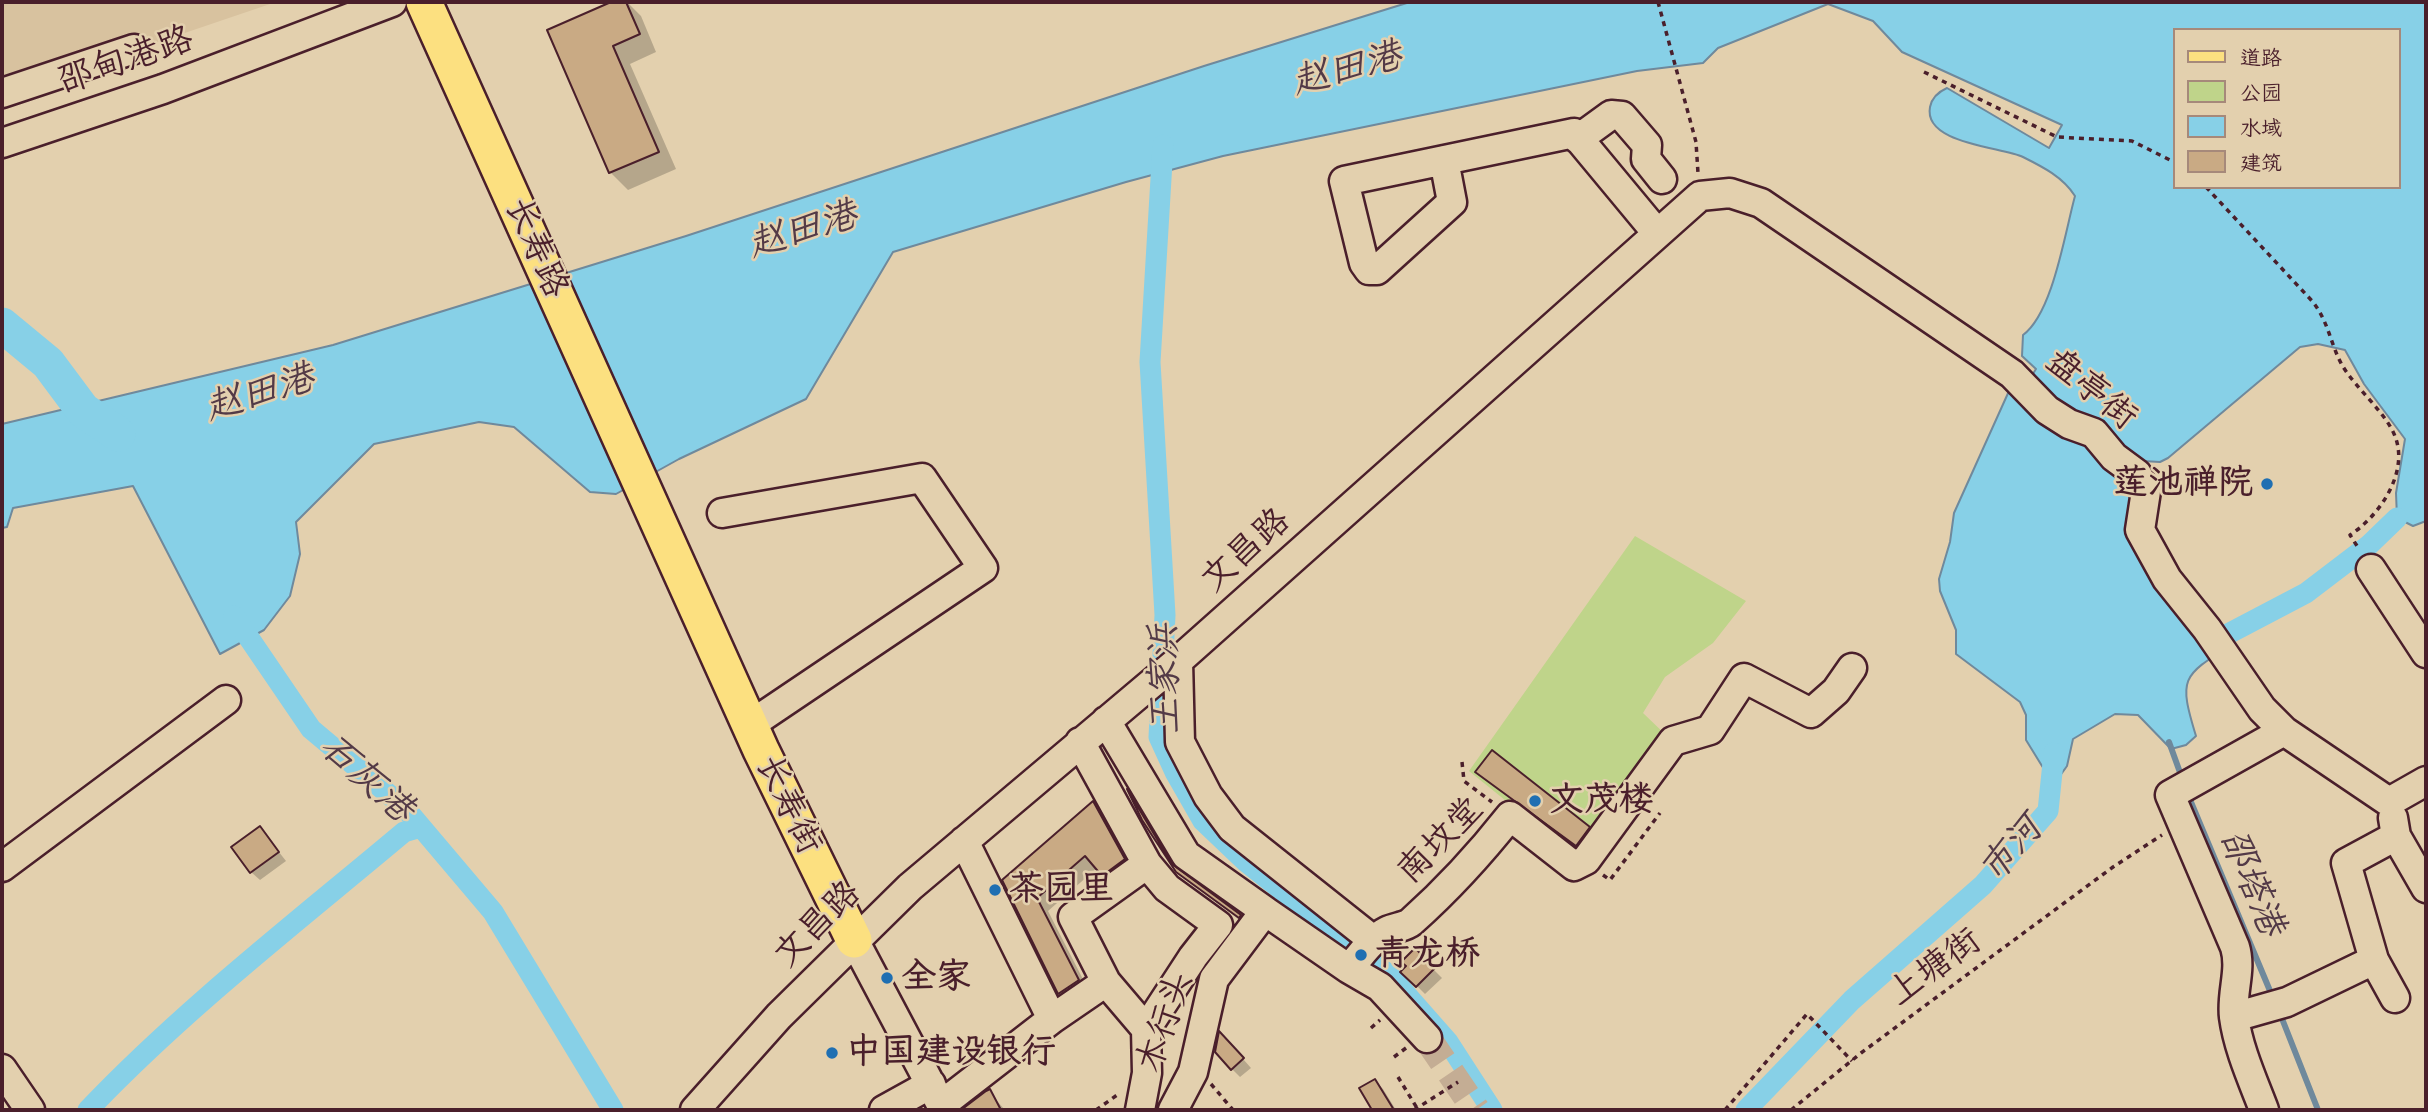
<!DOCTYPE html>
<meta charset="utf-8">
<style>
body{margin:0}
#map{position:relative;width:2428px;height:1112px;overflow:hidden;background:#e3d0ae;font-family:Caveat,"LXGW WenKai TC",sans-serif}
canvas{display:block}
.frame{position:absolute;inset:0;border:4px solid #4a1f2b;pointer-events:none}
.legend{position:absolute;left:2173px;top:28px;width:228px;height:161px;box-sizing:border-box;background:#e3d0ae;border:2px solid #a6897a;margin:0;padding:9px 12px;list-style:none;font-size:21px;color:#4a1f2b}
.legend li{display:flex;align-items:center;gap:14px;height:35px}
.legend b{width:35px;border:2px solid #a6897a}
</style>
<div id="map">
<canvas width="2428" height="1112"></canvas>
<div class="frame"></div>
<ul class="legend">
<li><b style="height:9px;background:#fce080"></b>道路</li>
<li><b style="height:19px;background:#bfd48a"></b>公园</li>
<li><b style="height:19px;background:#87d0e7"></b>水域</li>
<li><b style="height:19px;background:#c9aa84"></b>建筑</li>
</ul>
</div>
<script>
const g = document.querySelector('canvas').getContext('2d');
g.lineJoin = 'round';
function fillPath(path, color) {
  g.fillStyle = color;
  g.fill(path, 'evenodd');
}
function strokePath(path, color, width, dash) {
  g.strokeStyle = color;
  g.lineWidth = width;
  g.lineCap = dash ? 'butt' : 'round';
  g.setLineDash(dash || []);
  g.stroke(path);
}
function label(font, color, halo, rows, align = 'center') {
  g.font = font + ' Caveat,"LXGW WenKai TC",sans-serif';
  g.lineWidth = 5;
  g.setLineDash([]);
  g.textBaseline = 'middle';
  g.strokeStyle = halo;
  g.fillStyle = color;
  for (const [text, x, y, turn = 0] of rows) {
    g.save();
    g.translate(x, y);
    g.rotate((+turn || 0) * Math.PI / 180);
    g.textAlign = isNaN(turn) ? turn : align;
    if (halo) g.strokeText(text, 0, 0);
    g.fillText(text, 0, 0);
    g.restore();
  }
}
fillPath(new Path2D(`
 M2,2H276L2,95Z`), '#d8c29f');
fillPath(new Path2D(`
 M1635,536L1746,601L1713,643L1665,677L1643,713L1669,738L1578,859L1469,771Z`), '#bfd48a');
const water = new Path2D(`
 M1410,2H2426V521L2413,526L2397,518L2396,493L2405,439L2364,384L2345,350L2318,344L2300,347L2168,458L2160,462L2143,461L2137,531L2233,638V644C2182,676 2178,677 2196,736L2186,745L2171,749L2138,715L2115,714L2073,739L2067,766L2057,780L2050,779L2026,740V715L2020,702L1956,654V630L1940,591L1939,579L1950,542L1954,513L2009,391L2019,396L2036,369L2022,356L2023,335C2053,313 2065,232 2075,196C2063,177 2043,167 2023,157C2002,147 1923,144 1930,107C1932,97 1938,92 1947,88L2049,148L2062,125L1902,52L1873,21L1828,4L1718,48L1703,63L1637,71L1223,156L1126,182L893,252L806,399L679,459L616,494L590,492L514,427L479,422L374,444L296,522L300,554L290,596L264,630L220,654L133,486L13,508L7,527L2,528V424L333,345L686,236L1204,66ZM2174,30H2398V187H2174Z`);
fillPath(water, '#87d0e7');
strokePath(water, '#6f899c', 2);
fillPath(new Path2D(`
 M615,2H627L641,16L656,52L630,64L676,169L628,190L610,172L549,30Z
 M1477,772L1589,828L1602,841L1589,858Z
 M1135,800L1181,873L1240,916L1252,930L1177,871Z
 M1093,803L1105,815L1136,872L1115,887L1097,868L1048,911L1090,993L1072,1005L1060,993L1004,880Z
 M260,828L286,861L260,880L251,872Z
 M1415,951L1442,978L1425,994L1403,972Z
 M1228,1042L1251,1068L1240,1077L1232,1069Z
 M1375,1081L1383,1089L1396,1110H1374L1361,1089Z
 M989,1092L1005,1110H968L967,1108Z`), '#0003');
strokePath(new Path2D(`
 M2169,742L2182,778
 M2188,795L2273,998
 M2279,1011L2318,1110`), '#6f899c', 6);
strokePath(new Path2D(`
 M1163,145L1150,362L1165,615L1159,737L1175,772L1203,821L1245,861L1389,975L1448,1042L1492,1110
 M234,616L311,729L405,808L493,912L613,1110
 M2205,646L2306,593L2369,545L2397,518
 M88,1110C183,1010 298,921 404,832L421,827
 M1746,1110L1852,1000L1983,885L2048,811L2054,753`), '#87d0e7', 21);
strokePath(new Path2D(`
 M2,325L48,363L83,410L118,434`), '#87d0e7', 35);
const building = new Path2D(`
 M611,2H626L640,34L613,46L659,152L609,173L547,30Z
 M1492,750L1590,827L1576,846L1475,772Z
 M1127,789L1172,864L1241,915L1239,918L1176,872L1142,820Z
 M1093,801L1125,859L1102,876L1085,856L1037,898L1079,980L1058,994L1002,880Z
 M260,826L279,852L250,873L231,847Z
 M1415,948L1435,968L1416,987L1400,972L1406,966L1401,962Z
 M1219,1031L1244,1058L1231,1070L1215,1052Z
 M1375,1079L1394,1110H1372L1359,1088Z
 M990,1089L1001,1110H961L986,1091Z`);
fillPath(building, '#c9aa84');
strokePath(building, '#4a1f2b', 2);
strokePath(new Path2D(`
 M1427,1038L1476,1110`), '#c4ad94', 28, [28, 14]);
const minor = new Path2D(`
 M2,93L134,49
 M1578,139L1611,115L1622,116L1647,145L1646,159L1662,179
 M2,143L163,89L392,2
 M1444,160L1452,202L1377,270H1369L1364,263L1344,181L1574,133L1657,233
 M722,513L922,478L983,568L750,725
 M2371,569L2426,653
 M1178,661L1180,742L1208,796L1232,828L1373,940
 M1106,721L1186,855L1265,911
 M1080,742L1147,864L1167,888L1218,925L1193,957L1146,1029
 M2393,818L2396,836L2426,888
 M964,841L1052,1019
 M2,867L226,700
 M854,940L944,1110
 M1349,969L1380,987L1427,1038
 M2395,998L2374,960L2346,863L2396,836
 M2234,1017L2287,1002L2374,960
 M2,1069L30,1110
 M941,1105L1052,1019L1106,982
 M695,1110L779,1016L910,887L1178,661L1700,196L1730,193L1761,203L2012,374L2047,410L2069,424L2094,433L2114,457L2137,474L2146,491L2140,530L2167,579L2207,629L2262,709L2284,731L2389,802L2426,781
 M884,1110L931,1084
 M1140,1110L1147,1073L1146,1029L1106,982L1073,917L1147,864
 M1173,1110L1193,1072L1214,979L1265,911L1349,969C1360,956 1371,939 1387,931C1395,927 1405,927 1411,922C1448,889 1480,854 1510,816L1574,866L1586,860L1673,741L1710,730L1744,678L1811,713L1836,691L1852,668
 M2264,1110C2253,1081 2238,1048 2234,1017C2231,993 2242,970 2235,947L2170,795L2284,731`);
const major = new Path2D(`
 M424,2L761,750L854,940`);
strokePath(minor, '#4a1f2b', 33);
strokePath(major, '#4a1f2b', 40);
strokePath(new Path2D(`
 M1658,2L1696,142L1698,173
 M1924,72L2057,137L2132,141L2174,162
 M2206,187L2313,302C2329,323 2330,343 2342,365C2356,389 2388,414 2396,439C2408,475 2378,517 2350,535L2359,549
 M1462,762L1464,781L1492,802
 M1603,875L1610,880L1660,813
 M1428,939L1437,947
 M1371,1028L1380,1020
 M1394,1057L1406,1048
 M1398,1077L1417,1108
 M1211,1084L1233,1110
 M1096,1110L1120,1093
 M1414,1110L1458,1082
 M1725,1110L1807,1014L1852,1061
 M1791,1110L1861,1053L2113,867L2162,835`), '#4a1f2b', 3.5, [5, 5]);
strokePath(minor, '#e3d0ae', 28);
strokePath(major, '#fce080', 35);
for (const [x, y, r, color] of [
 [2267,484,7,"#1f6fb2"],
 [1535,801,7,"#1f6fb2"],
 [995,890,7,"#1f6fb2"],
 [1361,955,7,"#1f6fb2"],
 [887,978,7,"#1f6fb2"],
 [832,1053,7,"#1f6fb2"]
]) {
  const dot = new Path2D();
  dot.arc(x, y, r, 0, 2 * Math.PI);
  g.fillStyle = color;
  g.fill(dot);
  strokePath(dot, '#e3d0ae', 2.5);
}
label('35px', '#4a1f2b', '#e3d0ae', [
 ["邵甸港路",126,61,-19],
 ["长寿路",536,248,66],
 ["盘亭街",2091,390,39],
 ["文昌路",1246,551,-42],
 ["长寿街",788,805,64],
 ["南坟堂",1441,841,-45],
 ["文昌路",818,925,-45],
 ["上塘街",1935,968,-36],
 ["木行头",1166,1022,-71]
]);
label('bold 35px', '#4a1f2b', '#e3d0ae', [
 ["莲池禅院",2253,484,"right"],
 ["文茂楼",1549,801],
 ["茶园里",1009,890],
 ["青龙桥",1375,955],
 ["全家",901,978],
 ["中国建设银行",846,1053]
], 'left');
label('italic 37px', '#533a47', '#e3d0ae', [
 ["赵田港",1347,70,-15],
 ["赵田港",803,231,-17],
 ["赵田港",260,394,-17],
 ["王家浜",1166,679,-91],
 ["石灰港",366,779,42],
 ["市河",2012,850,-49],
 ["邵塔港",2251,883,67]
]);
</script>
